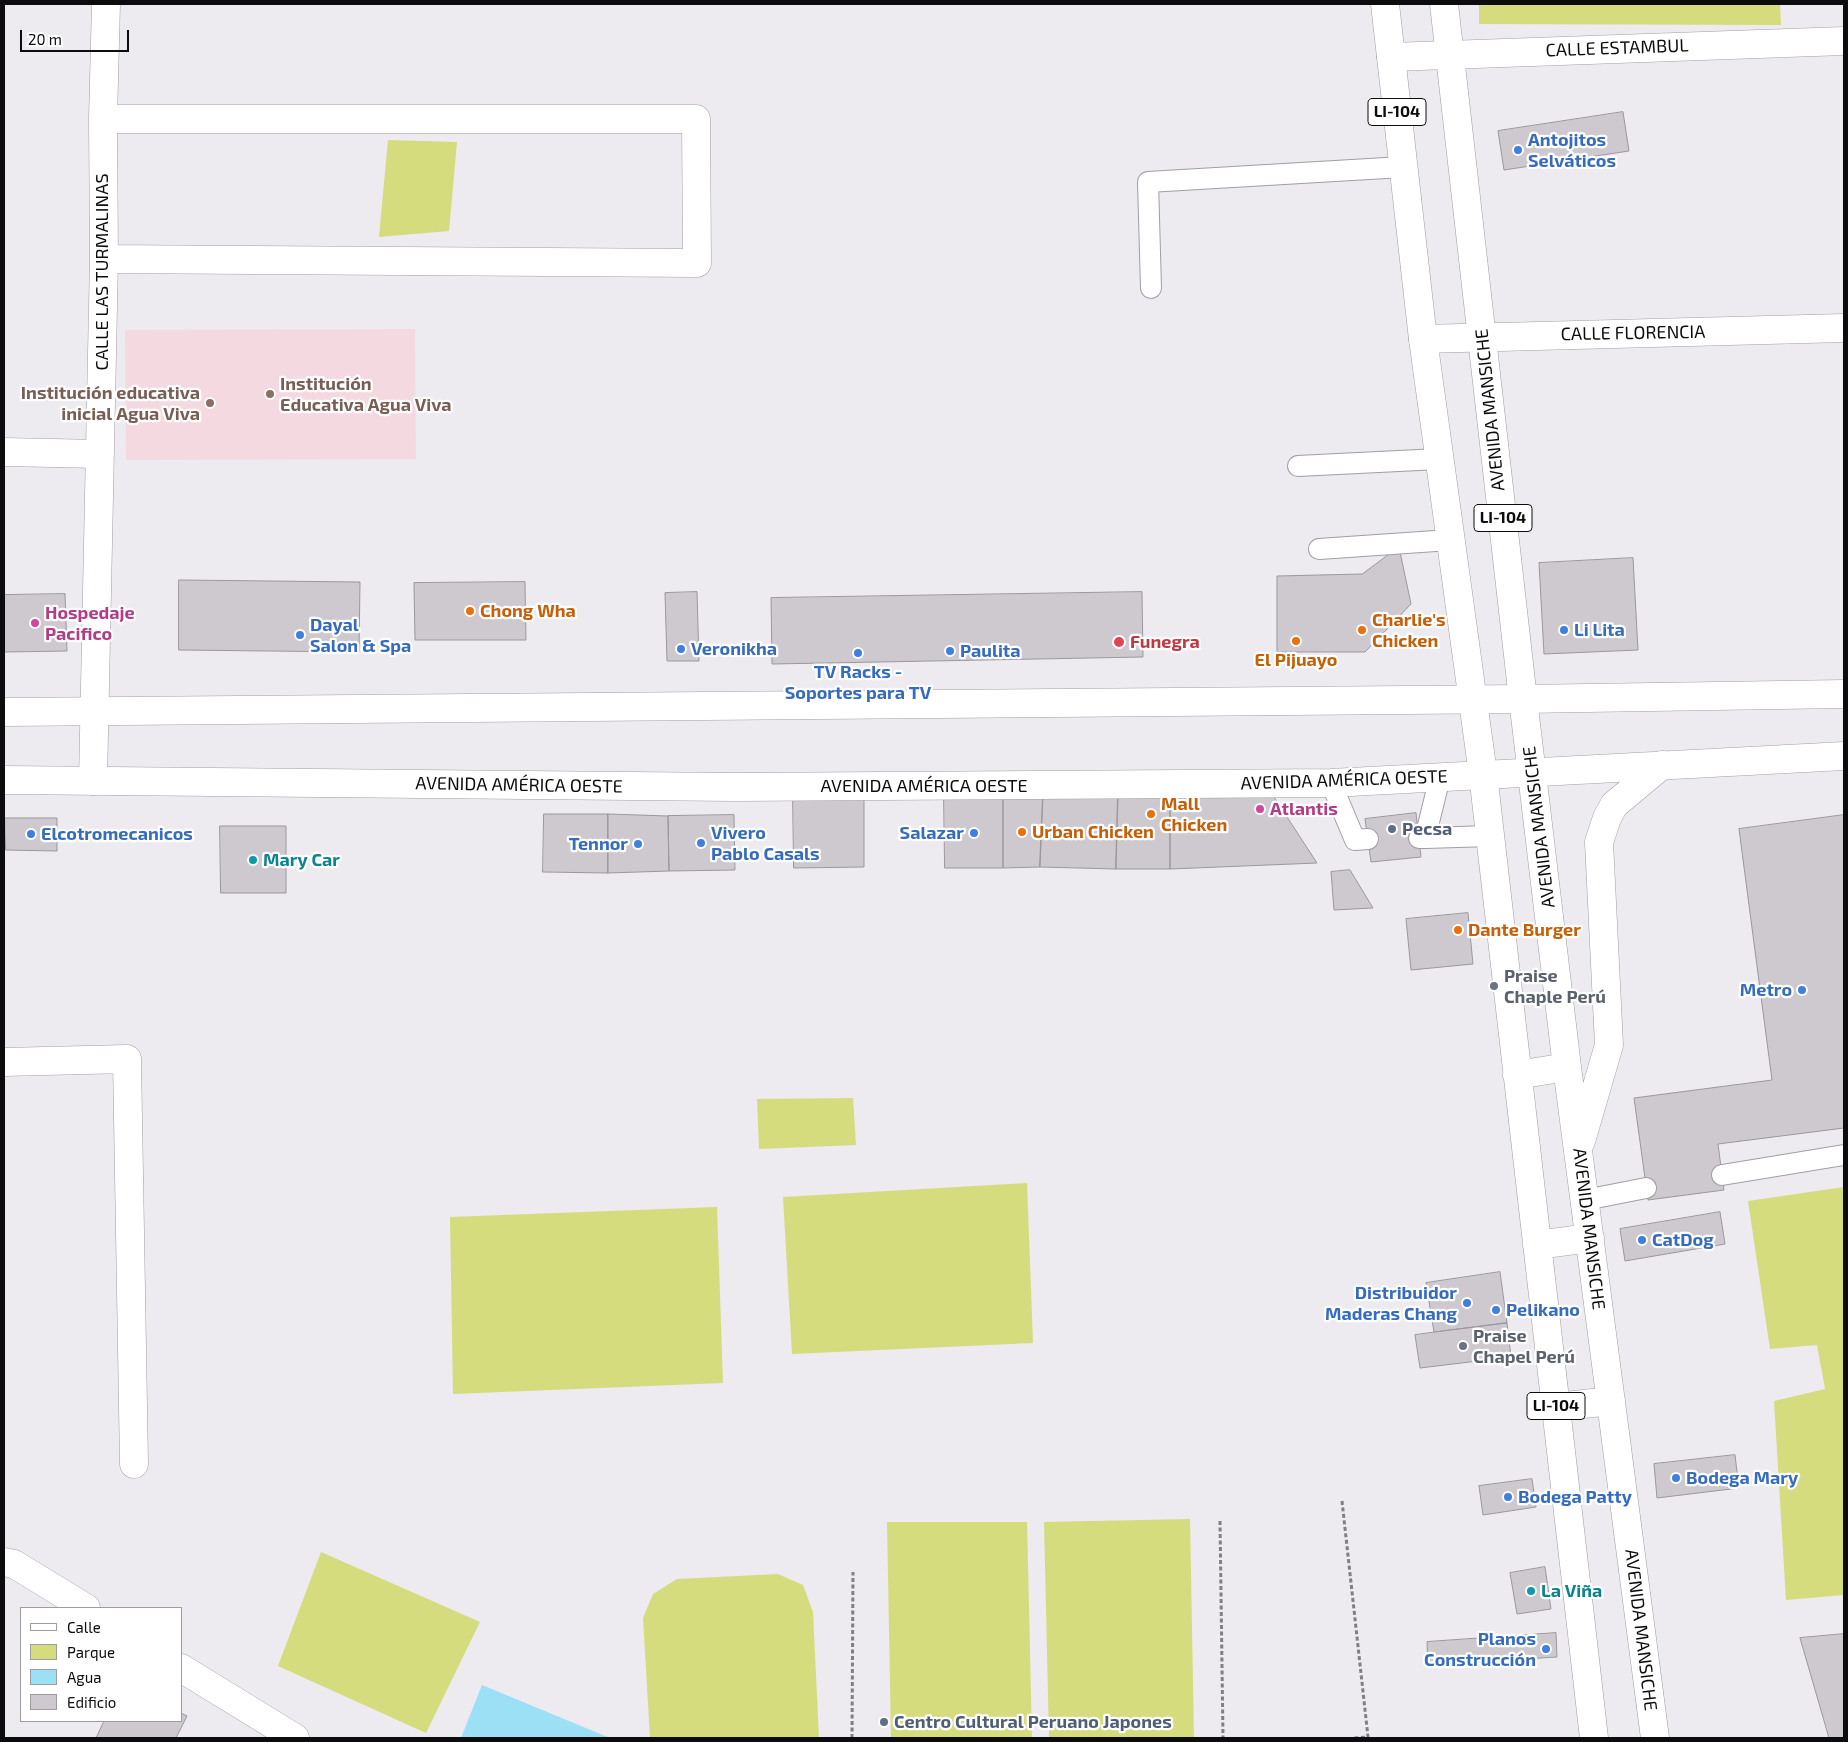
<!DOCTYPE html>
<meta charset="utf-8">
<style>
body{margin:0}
#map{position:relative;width:1848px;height:1742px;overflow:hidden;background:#edeaf0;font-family:"Exo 2",sans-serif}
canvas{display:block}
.frame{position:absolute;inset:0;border:5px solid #0c0b0d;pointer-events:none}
.legend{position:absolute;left:20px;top:1607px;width:162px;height:115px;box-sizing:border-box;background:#fff;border:1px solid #9e9d9e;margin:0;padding:6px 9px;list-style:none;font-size:15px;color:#0c0b0d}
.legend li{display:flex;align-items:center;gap:10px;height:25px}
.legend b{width:25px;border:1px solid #9e9d9e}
.scale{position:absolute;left:20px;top:30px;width:109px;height:22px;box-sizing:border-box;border:2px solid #0c0b0d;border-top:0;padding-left:6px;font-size:15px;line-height:18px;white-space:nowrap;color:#0c0b0d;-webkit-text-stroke:4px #fff;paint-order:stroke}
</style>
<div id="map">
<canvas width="1848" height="1742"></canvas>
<div class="frame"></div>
<ul class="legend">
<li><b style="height:6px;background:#fff"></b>Calle</li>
<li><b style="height:14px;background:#d5dc7d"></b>Parque</li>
<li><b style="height:14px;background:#9be0f5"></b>Agua</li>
<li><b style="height:14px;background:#cdc9cf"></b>Edificio</li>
</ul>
<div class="scale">20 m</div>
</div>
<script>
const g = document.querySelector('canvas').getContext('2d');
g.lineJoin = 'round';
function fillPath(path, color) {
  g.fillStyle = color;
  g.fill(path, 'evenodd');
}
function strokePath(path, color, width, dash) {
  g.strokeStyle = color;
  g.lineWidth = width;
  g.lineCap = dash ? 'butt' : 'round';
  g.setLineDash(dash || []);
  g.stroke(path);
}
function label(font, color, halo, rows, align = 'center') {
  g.font = font + ' "Exo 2",sans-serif';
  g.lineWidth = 4.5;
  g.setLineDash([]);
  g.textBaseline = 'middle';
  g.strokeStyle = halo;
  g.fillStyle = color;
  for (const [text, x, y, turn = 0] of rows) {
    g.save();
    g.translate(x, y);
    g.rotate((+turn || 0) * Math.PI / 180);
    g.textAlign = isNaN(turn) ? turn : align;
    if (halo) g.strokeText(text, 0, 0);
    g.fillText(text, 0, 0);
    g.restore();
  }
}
fillPath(new Path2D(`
 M415,329L416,459L126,460L125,330Z`), '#f4dae0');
fillPath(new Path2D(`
 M1479,4H1780L1781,25L1479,24Z
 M388,140L457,142L449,231L379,237Z
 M853,1098L856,1145L759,1149L757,1099Z
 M1027,1183L1033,1343L792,1354L783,1197Z
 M1844,1187V1595L1786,1600L1774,1401L1825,1389L1817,1345L1770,1349L1748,1201Z
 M717,1207L723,1383L453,1394L450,1217Z
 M1190,1519L1194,1738H1049L1044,1522Z
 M887,1522H1027L1032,1738H891Z
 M321,1552L480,1622L426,1733L278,1666Z
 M778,1574L803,1585L813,1612L819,1738H650L643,1618L653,1594L677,1579Z`), '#d5dc7d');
fillPath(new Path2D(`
 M482,1685L610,1738H461Z`), '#9be0f5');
const building = new Path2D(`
 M1623,112L1629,151L1504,170L1498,131Z
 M1399,547L1411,604L1365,652H1277V576L1362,574Z
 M1633,558L1638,650L1544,654L1539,563Z
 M179,580L360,582L359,652L179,650Z
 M525,582L526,640H415L414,583Z
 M697,592L699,661H667L665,593Z
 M1142,592L1143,657L772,664L771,598Z
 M65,594L67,651L4,652V595Z
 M1272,794L1317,863L1170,869V798Z
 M1043,796H1118L1116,869L1040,867Z
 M1043,796L1040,867L1003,868V797Z
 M1118,796L1170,798V869H1116Z
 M944,797H1003V868H945Z
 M793,799H864V867L794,868Z
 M1416,813L1421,857L1371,862L1365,819Z
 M544,814H608V873L543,872Z
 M608,814L668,816L669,871L608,873Z
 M734,815L735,870L669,871L668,816Z
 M1844,815V1128L1718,1144L1724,1190L1648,1200L1634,1098L1772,1080L1739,829Z
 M5,818H57V851L6,850Z
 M220,826H286V893H221Z
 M1350,870L1373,908L1334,910L1331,872Z
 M1468,913L1473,964L1411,970L1406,919Z
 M1720,1212L1725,1244L1625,1261L1620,1229Z
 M1500,1272L1507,1323L1434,1332L1426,1283Z
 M1507,1323L1511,1357L1420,1368L1415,1335Z
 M1735,1455L1739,1488L1657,1498L1654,1464Z
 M1532,1479L1536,1507L1483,1515L1479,1486Z
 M1545,1567L1551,1609L1517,1614L1510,1573Z
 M1556,1633L1557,1657L1428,1665L1427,1642Z
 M1844,1634V1738H1829L1800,1638Z
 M181,1713L187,1716L176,1738H96L104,1721H181Z`);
fillPath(building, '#cdc9cf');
strokePath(building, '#9b979d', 1);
const service = new Path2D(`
 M1151,288L1148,182L1403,167
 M1298,466L1439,459
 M1319,549L1450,540
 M1331,783L1355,840L1368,839
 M1419,838H1425L1440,777
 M1425,838L1490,836
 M1722,1175L1844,1155
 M1585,1200L1646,1188`);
const minor = new Path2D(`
 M1391,57L1844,41
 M103,119H696L697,263L104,259
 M1423,339L1844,328
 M4,452L100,454
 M93,781L104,259L103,119L106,4
 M4,1062L127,1059L134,1464
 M4,1562L14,1564L86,1608
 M181,1668L295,1738`);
const primary = new Path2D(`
 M4,712L1523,699L1844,694
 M4,780L735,787L1331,783L1844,756`);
const trunk = new Path2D(`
 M1385,4L1423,339L1483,774L1594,1738
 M1444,4L1523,699L1567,1067L1655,1738
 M1517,1075L1567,1067
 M1581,1141L1609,1045L1599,842L1607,818L1614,805L1662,765
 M1537,1245L1590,1238
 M1556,1407L1611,1401`);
strokePath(service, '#a19ea4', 22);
strokePath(minor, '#a19ea4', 29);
strokePath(primary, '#a19ea4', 29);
strokePath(trunk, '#a19ea4', 29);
strokePath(new Path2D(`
 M1342,1501L1368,1737L1354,1738
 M1220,1521L1223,1738
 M852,1738L853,1572`), '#817f83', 3, [4, 2.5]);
strokePath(service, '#fff', 20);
strokePath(minor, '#fff', 28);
strokePath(primary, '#fff', 28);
strokePath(trunk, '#fff', 28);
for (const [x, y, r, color] of [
 [1518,150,5,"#3f7fe0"],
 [270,394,5,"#8d6e63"],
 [210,403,5,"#8d6e63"],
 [470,611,5,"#e8710a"],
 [35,623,5,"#d1479c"],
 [1362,630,5,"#e8710a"],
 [1564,630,5,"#3f7fe0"],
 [300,635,5,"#3f7fe0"],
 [1296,641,5,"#e8710a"],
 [1119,642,6,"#e0444e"],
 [681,649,5,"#3f7fe0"],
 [950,651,5,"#3f7fe0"],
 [858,653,5,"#3f7fe0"],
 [1260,809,5,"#d1479c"],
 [1151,814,5,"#e8710a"],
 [1392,829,5,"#5c6f8a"],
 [1022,832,5,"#e8710a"],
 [974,833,5,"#3f7fe0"],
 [31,834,5,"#3f7fe0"],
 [701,843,5,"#3f7fe0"],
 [638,844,5,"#3f7fe0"],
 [253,860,5,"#0f9aa8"],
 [1458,930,5,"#e8710a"],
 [1494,986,5,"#6b7280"],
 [1802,990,5,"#3f7fe0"],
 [1642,1240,5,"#3f7fe0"],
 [1467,1303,5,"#3f7fe0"],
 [1496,1310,5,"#3f7fe0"],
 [1463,1346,5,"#6b7280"],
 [1676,1478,5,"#3f7fe0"],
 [1508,1497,5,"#3f7fe0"],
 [1531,1591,5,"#0f9aa8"],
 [1546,1649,5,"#3f7fe0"],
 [884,1722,5,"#5c6f8a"]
]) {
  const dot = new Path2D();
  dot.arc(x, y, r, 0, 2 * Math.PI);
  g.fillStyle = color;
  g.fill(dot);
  strokePath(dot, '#fff', 2);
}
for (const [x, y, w] of [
 [1397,112,58],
 [1503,518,58],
 [1556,1406,58]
]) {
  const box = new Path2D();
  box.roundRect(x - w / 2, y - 13.5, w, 27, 4);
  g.fillStyle = '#fff';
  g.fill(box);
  strokePath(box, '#0c0b0d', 1);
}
label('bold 16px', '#0c0b0d', null, [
 ["LI-104",1397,112],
 ["LI-104",1503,518],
 ["LI-104",1556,1406]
]);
label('18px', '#0c0b0d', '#fff', [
 ["CALLE ESTAMBUL",1617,48,-2],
 ["CALLE LAS TURMALINAS",102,272,-90],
 ["CALLE FLORENCIA",1633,333,-1],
 ["AVENIDA MANSICHE",1490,410,-96],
 ["AVENIDA AMÉRICA OESTE",1344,780,-2],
 ["AVENIDA AMÉRICA OESTE",519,785,1],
 ["AVENIDA AMÉRICA OESTE",924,786],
 ["AVENIDA MANSICHE",1539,827,-97],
 ["AVENIDA MANSICHE",1589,1229,83],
 ["AVENIDA MANSICHE",1641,1630,83]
]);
label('bold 18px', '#366cbe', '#fff', [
 ["Antojitos",1528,140],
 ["Selváticos",1528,161],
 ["Dayal",310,625],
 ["Salon & Spa",310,646],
 ["Li Lita",1574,630],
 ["Veronikha",691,649],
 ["Paulita",960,651],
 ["TV Racks -",858,672,"center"],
 ["Soportes para TV",858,693,"center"],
 ["Vivero",711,833],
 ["Pablo Casals",711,854],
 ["Salazar",964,833,"right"],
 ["Elcotromecanicos",41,834],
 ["Tennor",628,844,"right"],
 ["Metro",1792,990,"right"],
 ["CatDog",1652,1240],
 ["Distribuidor",1457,1293,"right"],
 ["Maderas Chang",1457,1314,"right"],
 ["Pelikano",1506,1310],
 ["Bodega Mary",1686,1478],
 ["Bodega Patty",1518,1497],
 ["Planos",1536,1639,"right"],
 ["Construcción",1536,1660,"right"]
], 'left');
label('bold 18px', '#785e54', '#fff', [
 ["Institución",280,384],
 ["Educativa Agua Viva",280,405],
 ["Institución educativa",200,393,"right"],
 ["inicial Agua Viva",200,414,"right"]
], 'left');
label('bold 18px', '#c56008', '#fff', [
 ["Chong Wha",480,611],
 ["Charlie's",1372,620],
 ["Chicken",1372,641],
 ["El Pijuayo",1296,660,"center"],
 ["Mall",1161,804],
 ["Chicken",1161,825],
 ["Urban Chicken",1032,832],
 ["Dante Burger",1468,930]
], 'left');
label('bold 18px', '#b23c85', '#fff', [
 ["Hospedaje",45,613],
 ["Pacifico",45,634],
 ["Atlantis",1270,809]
], 'left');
label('bold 18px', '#be3a42', '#fff', [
 ["Funegra",1130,642]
], 'left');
label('bold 18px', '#4e5e75', '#fff', [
 ["Pecsa",1402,829],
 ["Centro Cultural Peruano Japones",894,1722]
], 'left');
label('bold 18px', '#0d838f', '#fff', [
 ["Mary Car",263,860],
 ["La Viña",1541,1591]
], 'left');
label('bold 18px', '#5b616d', '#fff', [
 ["Praise",1504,976],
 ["Chaple Perú",1504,997],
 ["Praise",1473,1336],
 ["Chapel Perú",1473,1357]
], 'left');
</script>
